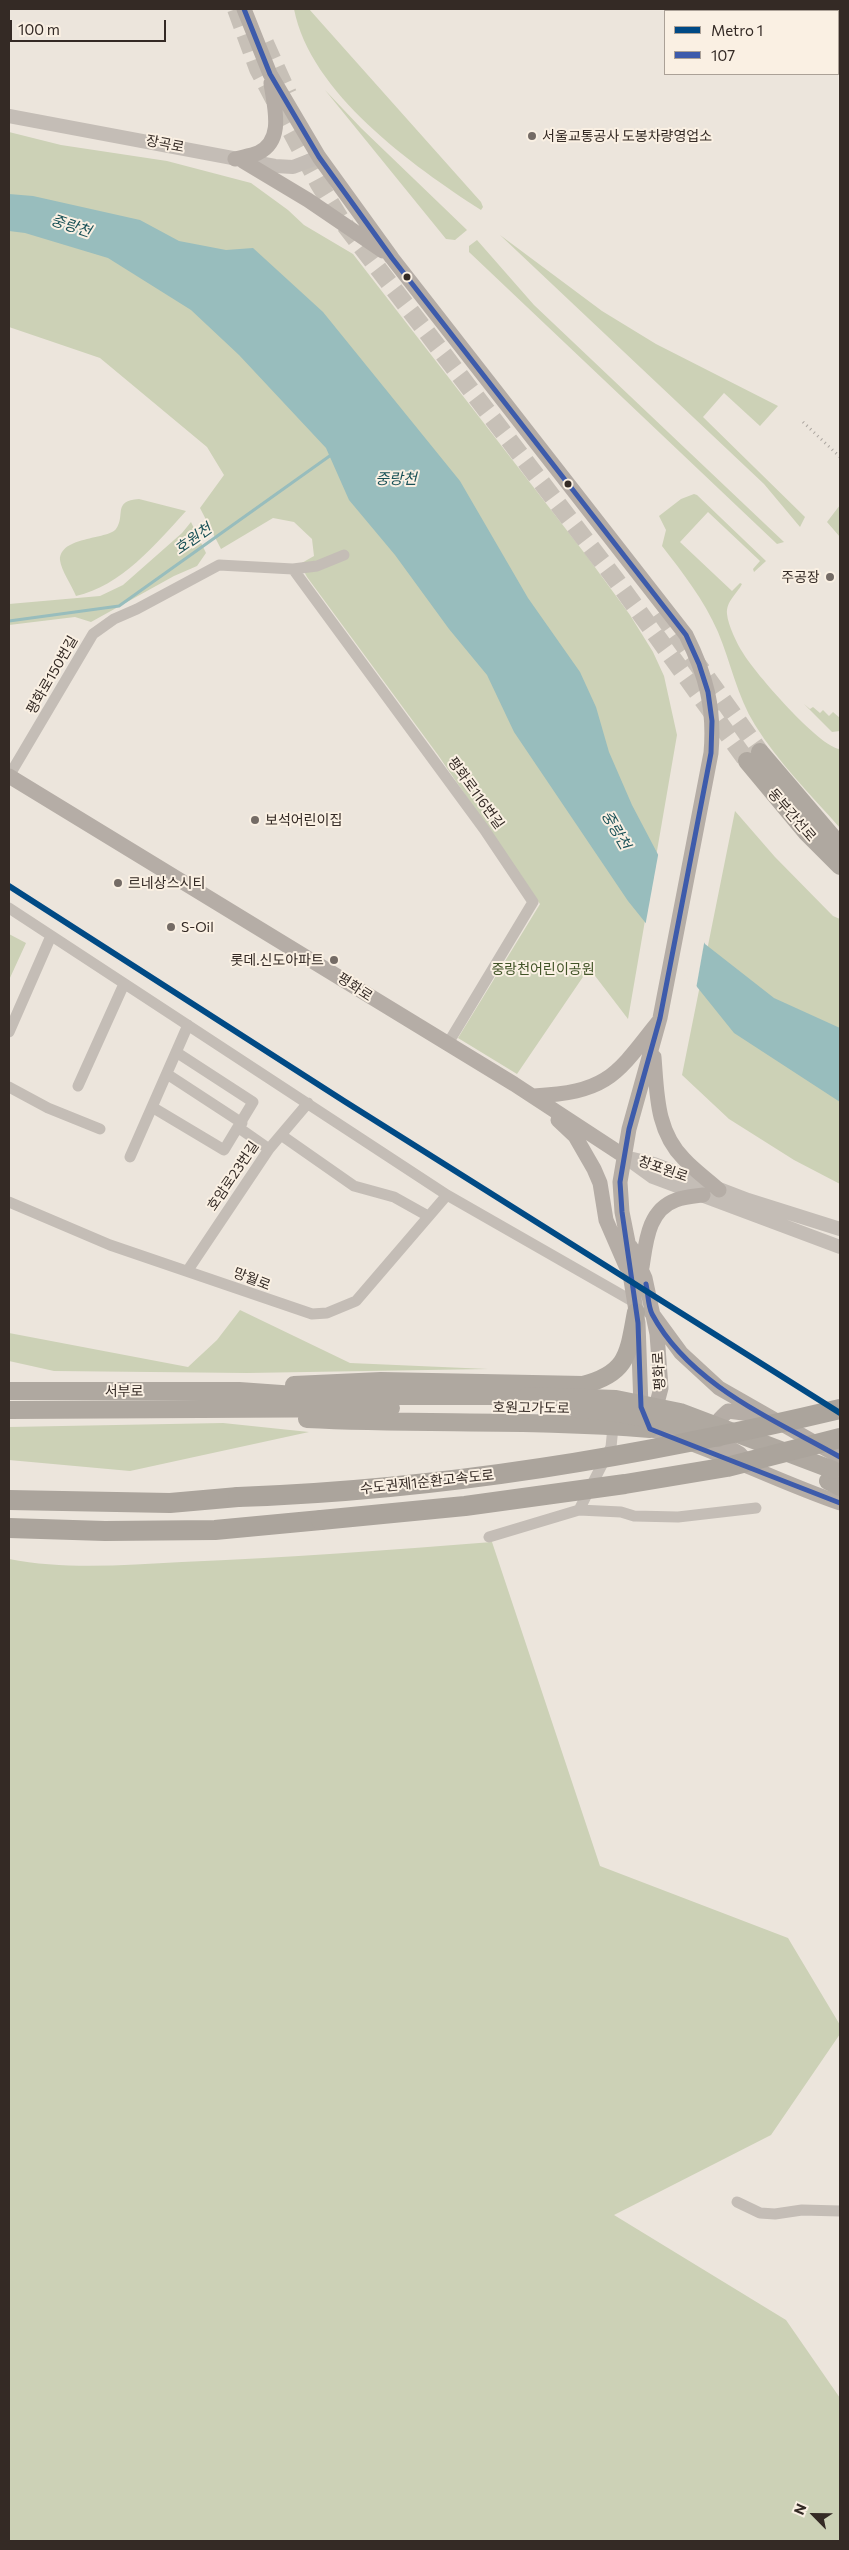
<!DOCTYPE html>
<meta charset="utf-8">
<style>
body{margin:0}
#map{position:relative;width:849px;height:2550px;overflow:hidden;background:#ece5dc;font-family:Commissioner,sans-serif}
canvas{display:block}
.frame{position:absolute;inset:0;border:10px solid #342a25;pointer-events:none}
.legend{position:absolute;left:664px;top:10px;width:175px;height:65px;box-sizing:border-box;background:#faf0e3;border:1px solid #aba197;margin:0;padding:6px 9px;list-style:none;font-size:15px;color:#342a25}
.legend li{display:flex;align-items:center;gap:10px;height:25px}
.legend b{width:25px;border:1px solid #aba197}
.north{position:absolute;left:789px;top:2490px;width:50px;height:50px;-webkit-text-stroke:4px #faf0e3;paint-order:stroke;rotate:293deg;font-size:14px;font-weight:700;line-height:20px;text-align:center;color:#342a25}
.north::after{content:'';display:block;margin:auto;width:18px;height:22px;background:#342a25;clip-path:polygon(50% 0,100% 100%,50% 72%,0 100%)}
.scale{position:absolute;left:10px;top:20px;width:156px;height:22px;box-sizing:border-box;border:2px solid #342a25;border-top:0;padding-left:6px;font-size:15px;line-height:18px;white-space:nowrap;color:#342a25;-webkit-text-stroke:4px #faf0e3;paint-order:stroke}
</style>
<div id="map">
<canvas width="849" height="2550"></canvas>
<div class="frame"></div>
<ul class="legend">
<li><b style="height:6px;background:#004a85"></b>Metro 1</li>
<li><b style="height:6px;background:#3d5bab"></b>107</li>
</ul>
<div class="north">N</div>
<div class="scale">100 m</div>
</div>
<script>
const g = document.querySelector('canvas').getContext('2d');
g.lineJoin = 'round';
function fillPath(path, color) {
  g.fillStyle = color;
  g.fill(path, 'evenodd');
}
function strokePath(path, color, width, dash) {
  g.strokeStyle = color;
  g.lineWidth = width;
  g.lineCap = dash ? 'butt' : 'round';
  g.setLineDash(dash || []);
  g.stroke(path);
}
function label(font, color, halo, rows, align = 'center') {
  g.font = font + ' Commissioner,"Noto Sans KR",sans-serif';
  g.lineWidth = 4;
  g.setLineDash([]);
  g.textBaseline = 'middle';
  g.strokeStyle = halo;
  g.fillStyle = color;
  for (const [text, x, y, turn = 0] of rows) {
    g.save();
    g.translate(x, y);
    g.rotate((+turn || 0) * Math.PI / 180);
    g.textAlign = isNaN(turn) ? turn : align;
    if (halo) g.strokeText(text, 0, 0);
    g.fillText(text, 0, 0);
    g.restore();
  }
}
fillPath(new Path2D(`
 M294,9H309L481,202L483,207L481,210C413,166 310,93 294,9Z
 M325,90L361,128L467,230L455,240L446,239Z
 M9,132L61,145L167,161L251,183L288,210L304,225L353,254L586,555L630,615L653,652L664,676L677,735L628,1019L589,968L517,1074L458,1038L540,904L438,755L307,577L300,564L314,556L312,539L294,522L273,518L221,549L200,508L224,475L207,447L100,358L9,327Z
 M500,235L602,311L656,344L778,406L760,426L724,393L703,417L805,517L800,527L764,484Z
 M477,240L534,305L784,542L777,544L469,252V246Z
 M694,494L697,495L766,561L754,572L753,569L760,561L708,512L680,542L732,591L740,583L742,584C737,594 726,601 727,614C728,625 737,644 743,653C754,672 820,748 840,749V828C811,795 778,762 755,725C737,696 731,663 718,632C704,600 683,573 662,546L666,530L659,516L681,499Z
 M139,499L186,511C156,544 121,586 76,596C72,586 61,570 60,560C60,536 107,540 116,529C126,515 112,501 139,499Z
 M840,505V537L827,522Z
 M191,522L206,553L197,566L174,576L91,622L75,617L9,625V604L100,596L123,585L182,533Z
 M804,704L810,709L813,707L820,713L823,710L829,716L833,712L840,718V731L832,732Z
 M735,811L775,857L833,916L840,919V1184L794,1160L729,1119L682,1075Z
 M9,934L26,943L9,980Z
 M240,1310L350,1363L488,1369L247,1373L54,1371L9,1361V1333L188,1367L217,1340Z
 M223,1423L309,1432L130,1471L9,1460V1427Z
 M492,1542L600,1866L788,1938L840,2025V2034L771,2135L614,2215L786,2320L840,2398V2541H9V1559C65,1570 125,1565 182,1562C286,1558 389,1550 492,1542Z`), '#ccd1b6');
fillPath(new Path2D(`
 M9,194L33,196L140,220L179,241L226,250L253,248L323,312L460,481L528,598L580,672L596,707L609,752L632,805L705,944L774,998L840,1028V1102L734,1033L628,901L514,732L487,675L449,629L395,555L349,500L326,448L239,355L191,310L108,258L25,233L9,231Z`), '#98bdbd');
fillPath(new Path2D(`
 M659,850L705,938L696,989L645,927Z`), '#ece5dc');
strokePath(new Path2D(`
 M9,621L119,606L331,455`), '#98bdbd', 3);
strokePath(new Path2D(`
 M236,9L258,69L319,184L341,220L616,580L747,761
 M265,43L288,94
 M660,612L760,752`), '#c7c0b7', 18, [18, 9]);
strokePath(new Path2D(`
 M293,569L484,829L533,902L447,1045
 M9,776L93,634L114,619L137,609L219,565L293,569L317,566L344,555
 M9,908L447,1195L634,1302
 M9,1032L51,936
 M167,1074L242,1123
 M78,1086L124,984
 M9,1087L48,1108L100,1129
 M152,1107L224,1150L253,1102L176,1052
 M239,1128L269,1149
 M281,1135L354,1186L394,1197L428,1216
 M130,1157L188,1025
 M9,1202L110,1245L312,1314L327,1313L356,1301L447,1195
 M188,1270L269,1149L308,1103
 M579,1510L611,1447L613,1427
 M489,1537L579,1510L621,1512L634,1516L678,1517L756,1508
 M737,2202L760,2213L775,2214L802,2210L840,2211`), '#c4bdb6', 11);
strokePath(new Path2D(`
 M9,116L275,166L293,167L319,157
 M624,1156L653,1177L840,1247
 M633,1159L654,1164L748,1200L840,1229`), '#c4bdb6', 14);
strokePath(new Path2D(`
 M244,9L270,74L319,157L392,258L686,635C706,675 715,708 711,753L660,1018L629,1129L620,1182L622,1212L628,1242L630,1274L638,1323L641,1407L643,1414
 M235,159C242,157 251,156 258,153C285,140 274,106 271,83
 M243,161L308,200L383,251
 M9,776L514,1084L624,1156
 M654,1057C657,1093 656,1131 684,1159C694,1170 708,1180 719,1190
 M534,1096C607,1092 615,1077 658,1022
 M558,1120L575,1136L594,1169L600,1183L606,1220L626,1266
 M631,1247L645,1278L657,1334L661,1388L653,1418
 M642,1267C646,1242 648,1210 676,1200C684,1197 695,1196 703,1195
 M651,1312L681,1353L719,1388L840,1457
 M650,1429C715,1449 776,1481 840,1503
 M750,1465L740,1454L715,1439C712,1425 718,1420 728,1411L759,1415`), '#b5ada6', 15);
strokePath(new Path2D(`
 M760,752L840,846
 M747,761L807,833L840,866
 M294,1385L381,1381L583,1385C629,1373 628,1353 636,1312
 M9,1391H239L309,1396H527
 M9,1410L391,1408
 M307,1419C421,1425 536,1419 650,1429
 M828,1481L840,1487`), '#afa8a0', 18);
strokePath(new Path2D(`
 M9,1500L170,1503L238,1497
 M9,1528L105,1531L215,1530L321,1520`), '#aba49c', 20);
strokePath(new Path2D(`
 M803,422L840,457`), '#aca6a0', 3, [1, 4]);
strokePath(new Path2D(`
 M527,1396L616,1399L680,1412L833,1470
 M577,1409C626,1412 671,1422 718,1438`), '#afa8a0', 18);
strokePath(new Path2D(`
 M238,1497C442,1490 642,1456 840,1409
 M321,1520L465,1506L625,1484L727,1467L840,1438`), '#aba49c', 20);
strokePath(new Path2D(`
 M244,9L270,74L319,157L392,258L686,635L699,664L708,692L712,721L711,753L660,1018L629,1129L620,1182L622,1212L638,1323L641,1407L650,1429L840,1503
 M646,1284C648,1293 648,1306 652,1314C690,1385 773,1419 840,1457`), '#3d5bab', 5);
strokePath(new Path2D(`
 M9,886L344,1101L840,1413`), '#004a85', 6);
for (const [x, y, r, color] of [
 [532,136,5,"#746b65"],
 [407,277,4.5,"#342a25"],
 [568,484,4.5,"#342a25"],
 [830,577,5,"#746b65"],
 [255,820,5,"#746b65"],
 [118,883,5,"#746b65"],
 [171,927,5,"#746b65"],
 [334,960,5,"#746b65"]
]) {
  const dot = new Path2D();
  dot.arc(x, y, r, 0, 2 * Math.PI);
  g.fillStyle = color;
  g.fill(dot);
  strokePath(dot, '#faf0e3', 2);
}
label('14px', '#342a25', '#faf0e3', [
 ["서울교통공사 도봉차량영업소",542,136],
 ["주공장",820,577,"right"],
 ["보석어린이집",265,820],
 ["르네상스시티",128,883],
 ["S-Oil",181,927],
 ["롯데.신도아파트",324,960,"right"]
], 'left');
label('14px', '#342a25', '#faf0e3', [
 ["장곡로",165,144,11],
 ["평화로150번길",52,675,-60],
 ["평화로116번길",476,793,54],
 ["동부간선로",792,815,49],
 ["평화로",355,987,33],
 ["창포원로",663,1169,19],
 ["호암로23번길",233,1176,-56],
 ["망월로",252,1279,21],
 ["평화로",659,1371,-93],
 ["서부로",124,1391],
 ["호원고가도로",531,1408,1],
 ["수도권제1순환고속도로",427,1482,-6]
]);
label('14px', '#425428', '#faf0e3', [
 ["중랑천어린이공원",543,969]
]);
label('italic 15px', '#195157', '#faf0e3', [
 ["중랑천",71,226,18],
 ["중랑천",396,479],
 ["호원천",193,539,-35],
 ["중랑천",616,830,60]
]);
</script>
